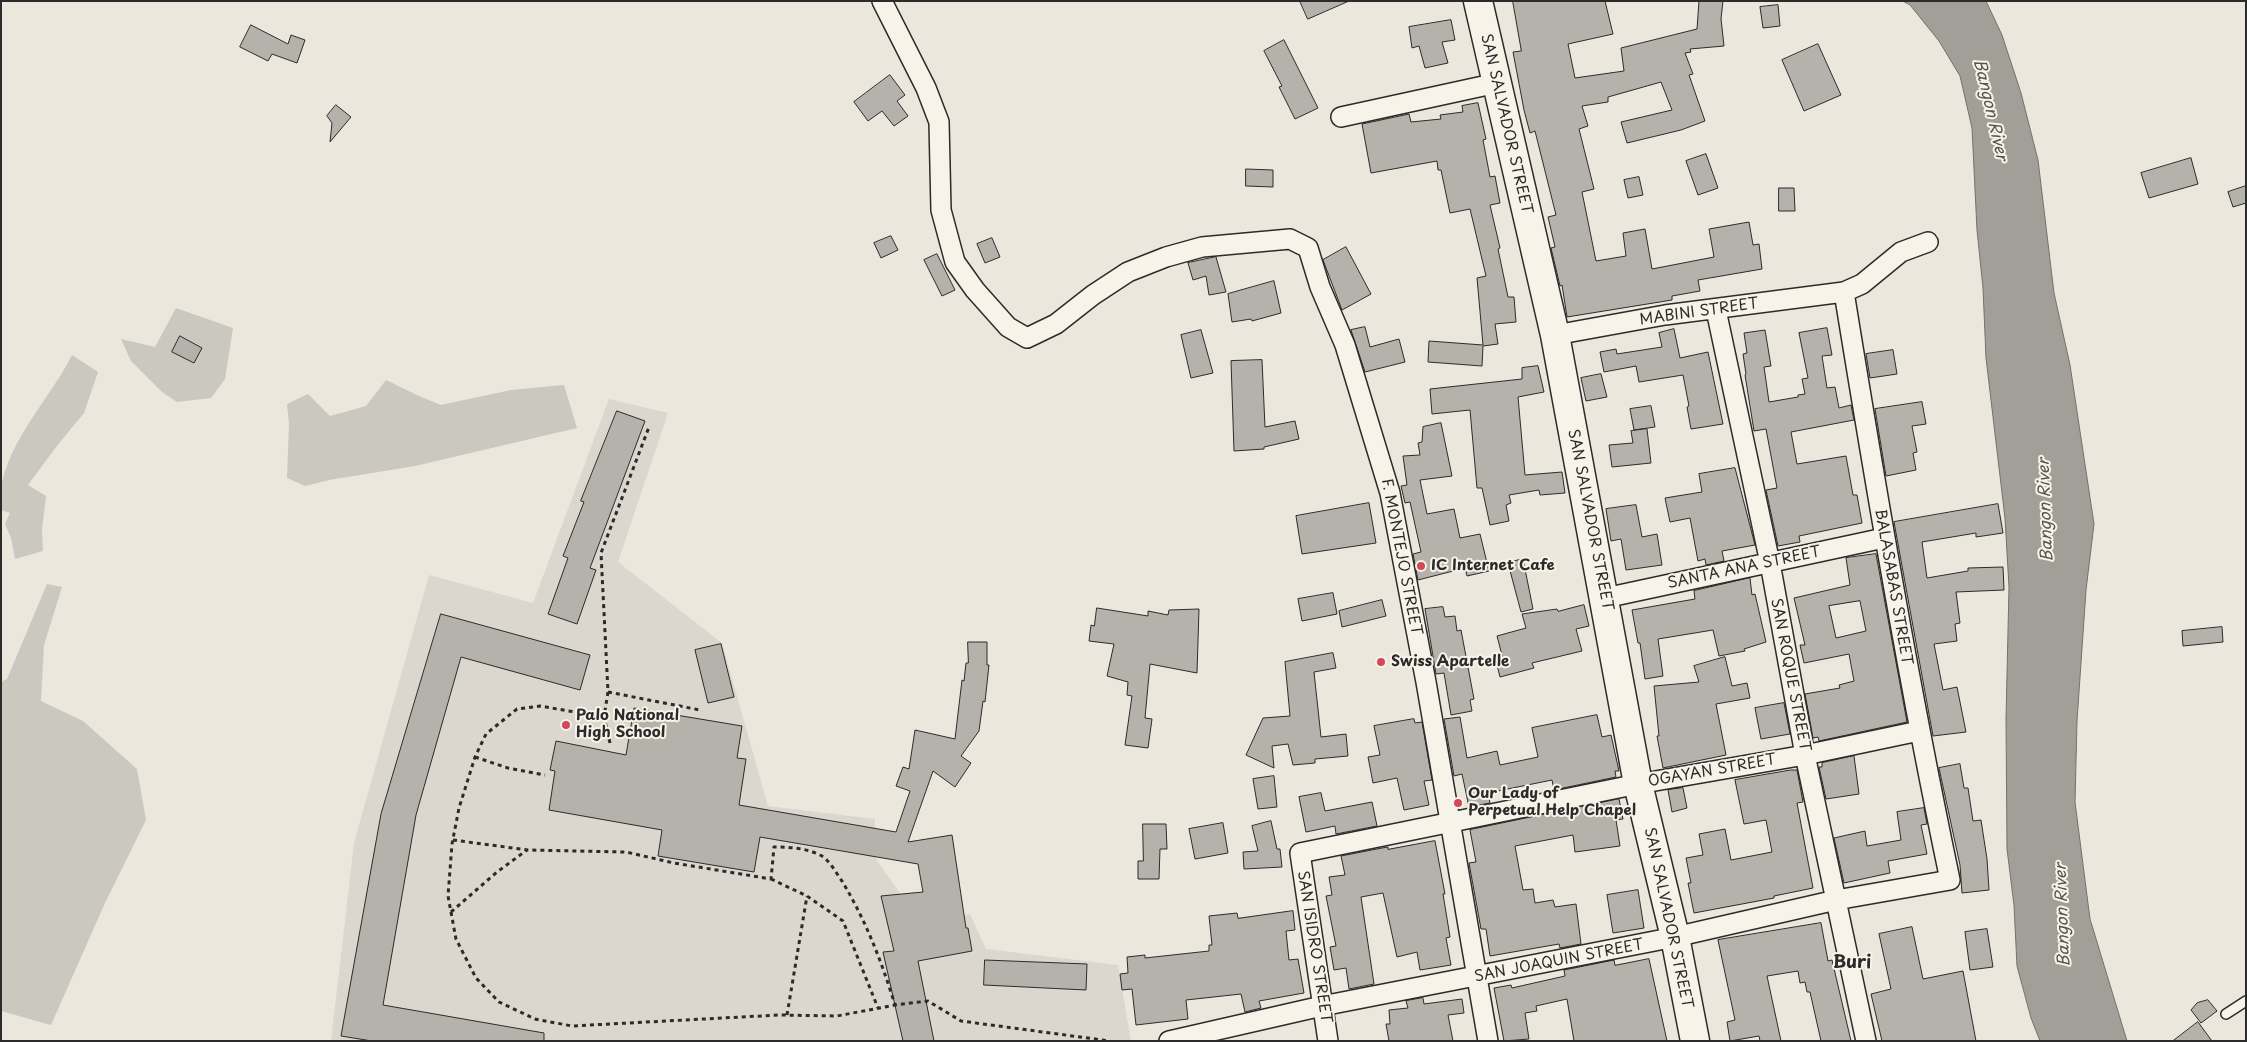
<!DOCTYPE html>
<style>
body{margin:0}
#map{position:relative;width:2247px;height:1042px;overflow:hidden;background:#ebe7dd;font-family:"Playpen Sans",sans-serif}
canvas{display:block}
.frame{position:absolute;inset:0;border:2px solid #2b2b2b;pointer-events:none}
</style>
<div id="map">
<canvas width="2247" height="1042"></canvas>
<div class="frame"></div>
</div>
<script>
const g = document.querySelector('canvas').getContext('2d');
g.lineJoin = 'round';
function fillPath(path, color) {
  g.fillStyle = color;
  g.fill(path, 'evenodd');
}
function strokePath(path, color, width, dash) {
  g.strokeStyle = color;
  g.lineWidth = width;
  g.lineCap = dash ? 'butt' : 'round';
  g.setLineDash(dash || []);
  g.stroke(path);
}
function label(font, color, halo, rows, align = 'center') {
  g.font = font + ' "Playpen Sans",sans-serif';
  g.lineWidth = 4;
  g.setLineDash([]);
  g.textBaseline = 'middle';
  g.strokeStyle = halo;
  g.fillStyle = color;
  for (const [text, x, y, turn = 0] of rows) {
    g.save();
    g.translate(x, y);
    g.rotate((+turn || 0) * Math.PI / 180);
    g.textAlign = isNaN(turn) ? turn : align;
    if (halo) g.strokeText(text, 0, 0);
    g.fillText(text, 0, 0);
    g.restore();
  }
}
fillPath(new Path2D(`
 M609,399L668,413L618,562L722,643L768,806L875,819L876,859L922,925L970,914L986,949L1118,965L1131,1041H331L354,843L429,575L533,603Z`), '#dbd7ce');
fillPath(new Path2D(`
 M176,308L233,328L225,379L211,398L177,402L162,392L131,361L121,339L155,347Z
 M72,355L98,372L84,413L56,447L28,485L46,496L42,530L43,551L15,559L11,538L5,524L10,513L1,510C1,502 0,494 1,487C11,436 50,399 72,355Z
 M386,380L419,396L441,405L511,390L564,385L577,428L415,466L329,480L305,486L287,478L289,424L287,404L308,394L330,416L366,406Z
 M47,584L62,587L44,645L41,701L83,721L137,769L146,820L105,903L51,1025L1,1011V682L7,679Z`), '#cbc8bf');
const water = new Path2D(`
 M1903,1H1986L2002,35L2021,93L2038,160L2054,293L2070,365L2094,524L2086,590L2077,721L2075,802L2090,919L2127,1041H2040L2031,1018L2017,966L2014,905L2007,849L2006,719L2009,587L2005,518L1986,358L1983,288L1977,230L1972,128L1960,76L1939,41L1910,5Z`);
fillPath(water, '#a29f98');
strokePath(water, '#72716c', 1);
const building = new Path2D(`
 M1300,1H1349L1308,19Z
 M1513,1H1605L1613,34L1568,44L1575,78L1624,71L1621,48L1697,29L1699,1H1723L1721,19L1724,46L1690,49L1691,52L1685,53L1693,74L1689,75L1705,121L1681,130L1627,143L1621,122L1672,110L1661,82L1608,97V102L1582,106L1588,126L1579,129L1594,189L1582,192L1596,261L1626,256L1623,233L1645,229L1652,269L1714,257L1709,229L1749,222L1753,245L1759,244L1762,269L1698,280L1700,291L1672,296V300L1567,317L1562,285L1560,286L1551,248L1555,247L1548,217L1556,215L1535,131L1530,133L1524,110L1513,52L1521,51Z
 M1778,5L1780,26L1763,28L1760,7Z
 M1451,20L1455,40L1442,42L1448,63L1425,68L1419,46L1412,48L1409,27Z
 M251,25L288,44L291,35L305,40L297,63L272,54L268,61L240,47Z
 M1284,40L1318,108L1295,119L1279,87L1282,86L1264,51Z
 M1818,44L1841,95L1804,111L1782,60Z
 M890,75L905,95L897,101L908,116L894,126L882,111L868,121L854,102Z
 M1478,103L1486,139L1483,140L1490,177L1495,176L1500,203L1490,205L1500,248L1498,249L1508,297H1514L1516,322L1495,324L1498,344L1483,346L1482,366L1428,362L1429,341L1483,345L1477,278L1486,276L1470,209L1450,213L1441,170H1438L1437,161L1371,173L1362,124L1409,114L1411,122L1441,119L1440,115L1463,112L1462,106Z
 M336,105L351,117L330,142L332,123L327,116Z
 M1706,154L1718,188L1698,195L1686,161Z
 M2191,158L2198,184L2149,198L2141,173Z
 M1246,169L1273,170V187L1246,186Z
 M1639,177L1643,195L1628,198L1624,180Z
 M2246,186V203L2233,207L2228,192Z
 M1779,188H1794L1795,211H1779Z
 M891,236L898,250L881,258L874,243Z
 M992,238L1000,257L985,263L977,244Z
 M1346,247L1371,294L1342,310L1323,260Z
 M937,254L955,290L942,296L924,260Z
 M1216,257L1226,292L1209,295L1206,276L1193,280L1188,263Z
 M1274,281L1281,313L1252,321L1251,319L1232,322L1228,294Z
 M1365,327L1370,347L1399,339L1405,362L1365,372L1351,330Z
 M1827,328L1832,355L1822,356L1827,388L1835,387L1839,408L1851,405L1854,420L1791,432L1797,464L1846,456L1853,495H1857L1862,523L1799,536L1800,542L1778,546L1766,490L1777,488L1766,429L1754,431L1745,375L1746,374L1743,354L1747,353L1744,333L1765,330L1771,366L1764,367L1769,402L1798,397V395L1805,394L1802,379L1808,378L1799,333Z
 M1674,329L1680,358L1708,352L1723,424L1691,429L1687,407L1689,406L1683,375L1639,382L1636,366L1604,372L1600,352L1616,349L1617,354L1662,347L1659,333Z
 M1201,330L1213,373L1191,378L1181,335Z
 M180,336L202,348L194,363L172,352Z
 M1893,350L1897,374L1870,378L1866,354Z
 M1262,360L1265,427L1295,421L1299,439L1264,447V449L1234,451L1231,361Z
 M1538,366L1544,392L1518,397L1525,475L1562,472L1565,493L1540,495L1539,490L1509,495L1511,503L1506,505L1509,521L1490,525L1482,488H1477L1470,410L1432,414L1430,389L1522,379V368Z
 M1601,374L1607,397L1586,401L1581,378Z
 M1922,402L1926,424L1912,426L1917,452L1913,453L1916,470L1886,476L1875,409Z
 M1651,406L1655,427L1634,430L1630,409Z
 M617,411L645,421L590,568L596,570L577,624L548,614L568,558L563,556L584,502L581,501Z
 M1441,423L1452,476L1420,480L1427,514L1454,509L1460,538L1480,534L1489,571L1467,576L1465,568L1418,580L1413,554L1421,552L1410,502L1405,503L1401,486L1407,485L1403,456L1420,455L1418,443L1422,442L1423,427Z
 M1647,429L1651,463L1612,467L1609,445L1633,443L1631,431Z
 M1735,468L1755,545L1722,551L1724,561L1706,565L1705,559L1698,561L1690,518L1670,522L1665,498L1702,492L1699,474Z
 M1369,503L1376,543L1302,554L1296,516Z
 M1998,504L2003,533L1976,537V533L1922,542L1927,578L1968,571V568L2003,567L2004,590L1956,592L1960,623L1955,624L1957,641L1934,644L1943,690L1957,687L1966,732L1933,736L1894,522Z
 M1636,505L1642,537L1657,534L1662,565L1626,570L1621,539L1611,541L1606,509Z
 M1876,554L1907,722L1819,741L1818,737L1813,738L1805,694L1840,688L1839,685L1854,681L1849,654L1804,663L1800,645H1805L1794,598L1850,585L1846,558ZM1860,601L1866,631L1836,638L1829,606Z
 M1523,559L1533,609L1521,612L1508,563Z
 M1750,578L1752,595L1755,594L1766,642L1744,649L1745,651L1719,656L1713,630L1658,639L1663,676L1645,679L1640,643H1638L1632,610L1695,599L1694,591Z
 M1333,593L1337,614L1302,621L1298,599Z
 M1382,600L1386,616L1342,627L1339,611Z
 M1584,605L1589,626L1576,629L1582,651L1532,663L1534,668L1500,677L1496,661L1503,659L1497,636L1526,628L1522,614L1557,609L1558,611Z
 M1443,607L1445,617L1455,616L1457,631L1461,630L1474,699L1470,700L1472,711L1451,715L1444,673L1436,674L1425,609Z
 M1097,608L1148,616V611L1168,615L1169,610L1199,609L1197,673L1150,664L1145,718L1152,719L1148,748L1125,745L1132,696L1127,695L1128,682L1107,676L1114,644L1089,641L1091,625L1094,626Z
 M441,614L590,655L580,690L461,657L416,815L383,1005L544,1033V1041H372L341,1036L381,814Z
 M2222,627L2223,642L2183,646L2182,631Z
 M968,642H987V665H989L985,702L983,701L979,731L961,756L971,763L955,787L933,771L908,842L952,835L966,928H968L972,951L918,961L934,1041H903L883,952L894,951L881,896L923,892L918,864L760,837L754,872L658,856L662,830L549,810L555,771L550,770L556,741L626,755L634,708L742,726L737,758L746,759L739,805L896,832L910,791L896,786L903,767L909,769L915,730L955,739L962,680L964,681L966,663H968Z
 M721,644L734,697L708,703L695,650Z
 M1333,653L1336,668L1314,672L1321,737L1346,734L1348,756L1315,759V763L1293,765L1288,744L1272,746L1274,768L1246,755L1263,718L1290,716L1285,662Z
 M1725,657L1732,686L1747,683L1750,698L1716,704L1726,755L1663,768L1657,736H1659L1654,686L1699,682L1694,666Z
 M1784,703L1790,734L1761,739L1755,708Z
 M1597,715L1602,737L1611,735L1619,771H1615L1616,777L1554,790L1552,780L1488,793L1490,803L1469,807L1462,774L1454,776L1444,719L1460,717L1467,758L1497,751L1500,765L1538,757L1532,728Z
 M1414,719L1415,723L1422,722L1432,780L1424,781L1429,805L1404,810L1397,778L1373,783L1368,757L1380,755L1374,726Z
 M1854,756L1859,794L1826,799L1819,767H1822V763Z
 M1960,764L1964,788H1968L1973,821L1981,820L1987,859L1989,890L1962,893L1960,865L1939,768Z
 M1791,770H1797L1803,802L1797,803L1813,888L1774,896V898L1694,913L1688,883H1691L1686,858L1703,855L1699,834L1725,829L1731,860L1772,852L1766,820L1744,824L1735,780Z
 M1274,776L1277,807L1258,809L1253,779Z
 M1683,788L1687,808L1672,812L1668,790Z
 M1321,793L1325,811L1372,802L1377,826L1336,834L1335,826L1306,832L1299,797Z
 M1619,799L1623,819L1616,820L1620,846L1575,852L1573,835L1515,846L1523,890L1533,889L1535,903L1553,900L1555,907L1576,904L1581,944L1560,948L1559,944L1490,956L1486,929H1481L1469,863L1476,862L1470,830Z
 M1924,808L1927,824L1921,825L1927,854L1888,861L1890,873L1844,883L1834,838L1865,831L1867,846L1901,840L1897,812Z
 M1271,821L1277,849H1280L1282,867L1244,869L1243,852L1258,851L1252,826Z
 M1223,823L1228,853L1195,859L1189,829Z
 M1143,824H1166L1167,849H1160L1159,879H1138V861H1143Z
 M1435,841L1445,894H1443L1450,937L1446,938L1451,965L1420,970L1417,952L1397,957L1383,893L1361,897L1374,984L1349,989L1346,968L1334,970L1330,947L1336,946L1326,896L1332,895L1329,877L1345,875L1341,856L1382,848L1388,847V849Z
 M1638,890L1644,928L1613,933L1607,895Z
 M1293,911L1295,930L1286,931L1289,960L1298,959L1304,993L1259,1001L1261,1008L1245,1012L1241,994L1186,1000L1188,1019L1136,1025L1132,989L1122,990L1120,974L1128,973L1127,957L1145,955V958L1209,951V945H1212L1209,916L1237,913L1238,918Z
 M1821,923L1828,961L1832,960L1851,1041H1821L1810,992H1807L1805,982L1800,983L1798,971L1767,976L1781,1041H1760L1759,1036L1730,1041L1727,1022L1735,1020L1718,940Z
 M1912,927L1923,979L1963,971L1976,1041H1882L1871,994L1891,989L1879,934Z
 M1987,929L1993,967L1970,970L1965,932Z
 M1649,959L1667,1041H1574L1567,999L1536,1006L1537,1011L1525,1013L1529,1039L1504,1041L1494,988L1511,985L1512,988L1565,976L1564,970L1614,960L1615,965Z
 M985,960L1087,964L1086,990L984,985Z
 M1423,998L1424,1004L1462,999L1464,1013L1448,1015L1453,1041H1389L1386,1024H1390L1389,1010L1408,1008L1406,1001Z
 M2208,1000L2217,1011L2201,1023L2191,1010L2197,1003Z
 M2198,1022L2212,1041H2173Z`);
fillPath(building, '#b5b2ab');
strokePath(building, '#2b2b2b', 1);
const service = new Path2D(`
 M2226,1014L2246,1001`);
const minor = new Path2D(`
 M882,1L926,88L939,122L941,210L955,262L975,290L1008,327L1027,338L1056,324L1093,295L1128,272L1166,257L1202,247L1290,239L1308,248L1320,287L1345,345L1390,493L1426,682L1488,1041
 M1341,117L1497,83
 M1716,310L1770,563L1805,755L1866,1041
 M1555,335L1665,315L1844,292L1862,284L1901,252L1928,242
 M1605,598L1884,538
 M1169,1041L1322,1006L1675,937L1836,900L1950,880C1909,685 1876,489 1844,292
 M1328,1041L1300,853L1638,784L1805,755L1919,731`);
const trunk = new Path2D(`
 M1478,1L1555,335L1638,784L1675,937L1695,1041`);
strokePath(service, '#2b2b2b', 12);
strokePath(minor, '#2b2b2b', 22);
strokePath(trunk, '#2b2b2b', 31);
strokePath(new Path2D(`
 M608,692L700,710
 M604,717L540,706L517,709L486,734L475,757L459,808L452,844L448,896L456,939L476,978L499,1002L535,1019L572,1026L779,1015L837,1016L895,1005
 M610,743L604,717L608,692L601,553L649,427
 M475,757L508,768L545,775
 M453,840L528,850L626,852L674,863L771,879L774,847C789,847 806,848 820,855C829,859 836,873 842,881C866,921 881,960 895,1005L928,1001L961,1021L1110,1041
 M771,879L807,896L843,921L878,1008
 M451,912L497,872L527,850
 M787,1015L807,896`), '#2b2b2b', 3, [4, 4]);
strokePath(service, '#f7f3e8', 9);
strokePath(minor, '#f7f3e8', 19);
strokePath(trunk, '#f7f3e8', 28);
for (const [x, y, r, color] of [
 [1421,566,5,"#d1495b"],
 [1381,662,5,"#d1495b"],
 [566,725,5,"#d1495b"],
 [1458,803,5,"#d1495b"]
]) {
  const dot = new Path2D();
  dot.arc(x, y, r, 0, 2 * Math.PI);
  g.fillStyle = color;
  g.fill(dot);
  strokePath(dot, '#f7f3e8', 2);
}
label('15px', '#2b2b2b', '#f7f3e8', [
 ["SAN SALVADOR STREET",1506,124,77],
 ["MABINI STREET",1699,312,-8],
 ["SAN SALVADOR STREET",1590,520,79],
 ["F. MONTEJO STREET",1401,557,79],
 ["SANTA ANA STREET",1744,568,-12],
 ["BALASABAS STREET",1893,587,80],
 ["SAN ROQUE STREET",1790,675,79],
 ["OGAYAN STREET",1712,771,-10],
 ["SAN SALVADOR STREET",1668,918,78],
 ["SAN ISIDRO STREET",1314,947,81],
 ["SAN JOAQUIN STREET",1559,961,-11]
]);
label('bold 15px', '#2b2b2b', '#f7f3e8', [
 ["IC Internet Cafe",1431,566],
 ["Swiss Apartelle",1391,662],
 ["Palo National",576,716],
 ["High School",576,733],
 ["Our Lady of",1468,794],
 ["Perpetual Help Chapel",1468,811]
], 'left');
label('italic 16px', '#555451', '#f7f3e8', [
 ["Bangon River",1990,110,77],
 ["Bangon River",2046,510,-92],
 ["Bangon River",2063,915,-92]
]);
label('bold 18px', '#2b2b2b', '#f7f3e8', [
 ["Buri",1852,963]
]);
</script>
